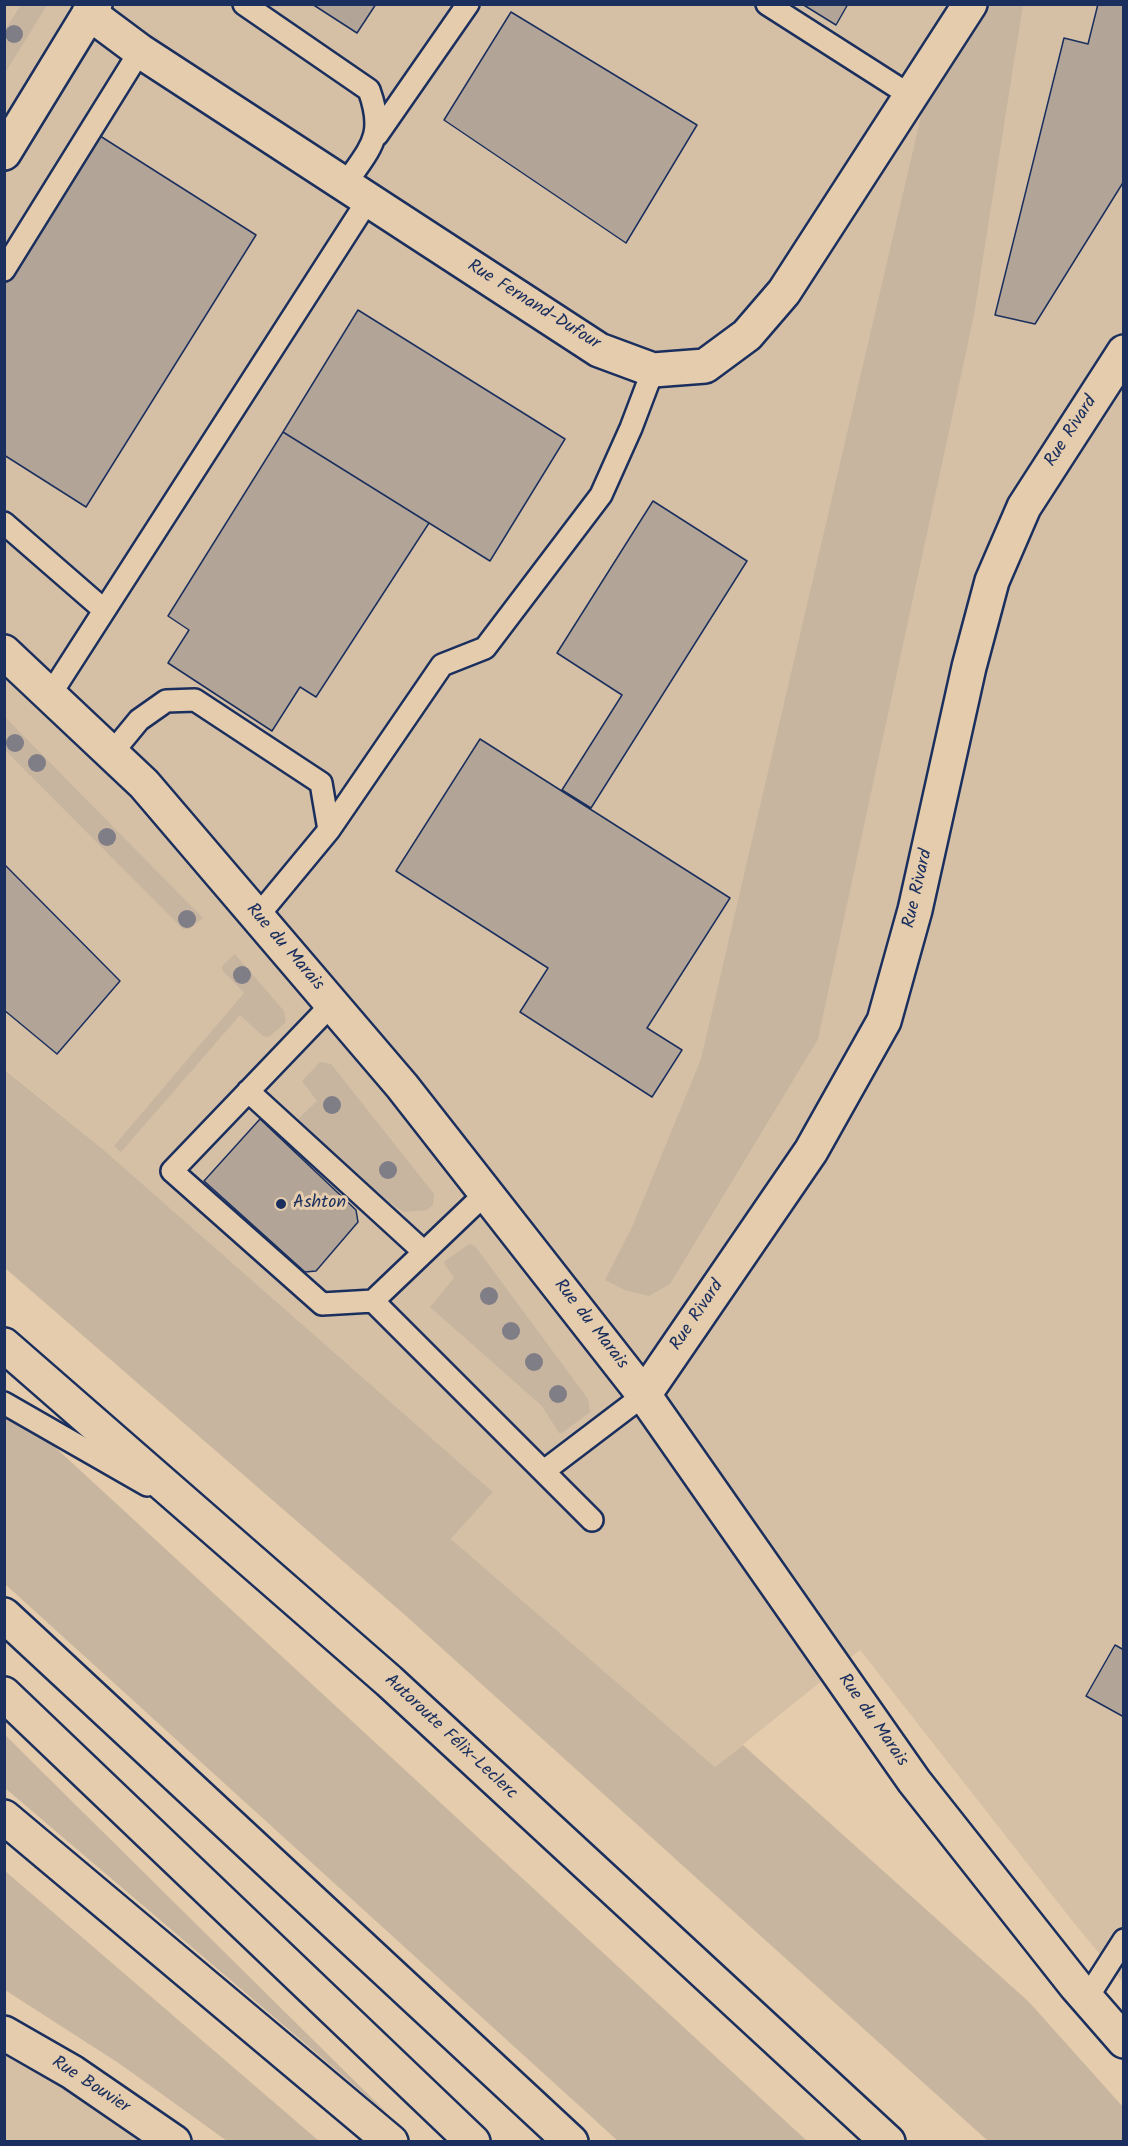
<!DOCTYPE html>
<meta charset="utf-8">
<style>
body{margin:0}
#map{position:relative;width:1128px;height:2146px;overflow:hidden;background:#e4ccac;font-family:Kalam,sans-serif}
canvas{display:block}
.frame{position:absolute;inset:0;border:6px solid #1b2f5e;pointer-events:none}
</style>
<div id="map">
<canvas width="1128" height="2146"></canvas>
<div class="frame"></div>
</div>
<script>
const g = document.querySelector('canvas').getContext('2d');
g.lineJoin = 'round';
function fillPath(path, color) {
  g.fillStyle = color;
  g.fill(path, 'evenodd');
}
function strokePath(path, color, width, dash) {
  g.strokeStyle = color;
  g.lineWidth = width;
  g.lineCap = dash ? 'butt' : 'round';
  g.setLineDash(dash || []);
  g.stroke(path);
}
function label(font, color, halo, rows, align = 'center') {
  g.font = font + ' Kalam,sans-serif';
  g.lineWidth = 6;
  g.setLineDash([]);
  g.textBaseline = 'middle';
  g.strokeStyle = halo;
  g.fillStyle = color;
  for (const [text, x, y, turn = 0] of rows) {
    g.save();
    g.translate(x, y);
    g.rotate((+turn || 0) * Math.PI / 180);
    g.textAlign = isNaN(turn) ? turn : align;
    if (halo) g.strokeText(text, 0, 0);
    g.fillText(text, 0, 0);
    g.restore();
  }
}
fillPath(new Path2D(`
 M4,5H1123V1982L1074,1923L860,1650L715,1767L451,1539L493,1492L105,1151L5,1069Z
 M5,2032L174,2142H5Z`), '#d5c0a6');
fillPath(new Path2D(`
 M990,4L1023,5L974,315L818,1039L670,1284L649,1296L625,1290L605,1280L633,1225L701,1059L922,112Z
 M21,5H47L5,73V30Z
 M5,717L203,918L189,929H183L5,750Z
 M235,954L284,1011L286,1022L269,1037L263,1036L240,1015L121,1152L114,1146L244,993L222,970V966Z
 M320,1062L331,1064L434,1194L433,1205L427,1210L405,1212L397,1208L298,1123L297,1120L317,1101L302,1081Z
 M4,1069L105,1151L493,1492L451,1539L715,1767L743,1745L1029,2002L1123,2107V2141H988L405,1615L5,1268Z
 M469,1244L475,1246L588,1399L590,1412L562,1433H559L542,1406L430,1307L454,1278L444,1263L445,1261Z
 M4,1400L807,2141H618L5,1584Z
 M5,1735L389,2115L5,1788Z
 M5,1871L319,2141H227L120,2064L5,1990Z`), '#c7b5a0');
const building = new Path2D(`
 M312,4H376L357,33Z
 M802,4H848L836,25Z
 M1098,4H1124V181L1035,324L995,315L1064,38L1088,44Z
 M511,12L697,125L626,243L444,120Z
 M97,134L256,235L86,507L4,455V282Z
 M358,310L565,439L490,561L283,432Z
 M283,432L429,523L316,697L300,687L272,731L168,663L189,630L168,616Z
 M653,501L747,561L591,808L562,790L622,695L557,653Z
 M480,739L730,898L647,1028L682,1050L652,1097L520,1012L548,968L396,871Z
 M4,864L120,981L57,1054L4,1010Z
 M260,1119L356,1210L358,1222L316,1271L305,1272L204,1181Z
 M1115,1645L1124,1650V1717L1086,1696Z`);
fillPath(building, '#b2a598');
strokePath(building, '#1b2f5e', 1.5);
const lane = new Path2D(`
 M244,4L369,90C386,137 370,147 345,185
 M767,4L911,96
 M377,135L468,4
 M4,270L140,51
 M4,523L104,610
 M50,695L368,200
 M111,754L139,720L166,701L195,700L321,783L329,830L257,917
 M329,830L442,665L485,648L601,495L631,428L653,370
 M332,1004L172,1171L322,1304L373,1301L486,1193
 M248,1091L424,1252
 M373,1301L592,1520
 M4,1403L147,1485
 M544,1471L644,1395
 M1087,1998L1124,1940`);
const street = new Path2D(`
 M89,13L140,51L599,350L653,370L705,366L747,335L784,292L970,4
 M644,1395L811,1151L884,1021L915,910L969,667L992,581L1024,507L1124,352`);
const secondary = new Path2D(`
 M4,153L95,4
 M4,652L144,784L402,1086L644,1395L914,1781L1076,1986L1124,2041
 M4,2033L72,2072L174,2142`);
const highway = new Path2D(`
 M4,1345L389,1681L888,2142
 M4,1615L571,2142
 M4,1694L473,2142
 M4,1817L391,2142`);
strokePath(lane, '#1b2f5e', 26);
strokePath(street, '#1b2f5e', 38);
strokePath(secondary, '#1b2f5e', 38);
strokePath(highway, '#1b2f5e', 38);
strokePath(lane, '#e4ccac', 21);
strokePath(street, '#e4ccac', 33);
strokePath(secondary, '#e4ccac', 33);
strokePath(highway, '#e4ccac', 33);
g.fillStyle = '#7f7d85';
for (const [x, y] of [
 [14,34],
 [15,743],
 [37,763],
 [107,837],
 [187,919],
 [242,975],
 [332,1105],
 [388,1170],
 [489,1296],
 [511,1331],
 [534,1362],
 [558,1394]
]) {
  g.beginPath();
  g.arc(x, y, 9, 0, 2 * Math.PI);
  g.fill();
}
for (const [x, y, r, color] of [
 [281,1204,6,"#1b2f5e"]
]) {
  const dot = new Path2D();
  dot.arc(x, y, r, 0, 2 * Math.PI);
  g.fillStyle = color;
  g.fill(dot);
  strokePath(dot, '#e4ccac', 2);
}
label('18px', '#1b2f5e', '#e4ccac', [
 ["Rue Fernand-Dufour",533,306,32],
 ["Rue Rivard",1072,432,-57],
 ["Rue Rivard",919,889,-77],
 ["Rue du Marais",284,948,49],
 ["Rue Rivard",698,1316,-56],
 ["Rue du Marais",590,1325,52],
 ["Rue du Marais",872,1721,55],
 ["Autoroute Félix-Leclerc",450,1738,43],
 ["Rue Bouvier",90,2086,33]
]);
label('18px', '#1b2f5e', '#e4ccac', [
 ["Ashton",293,1204]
], 'left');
</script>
